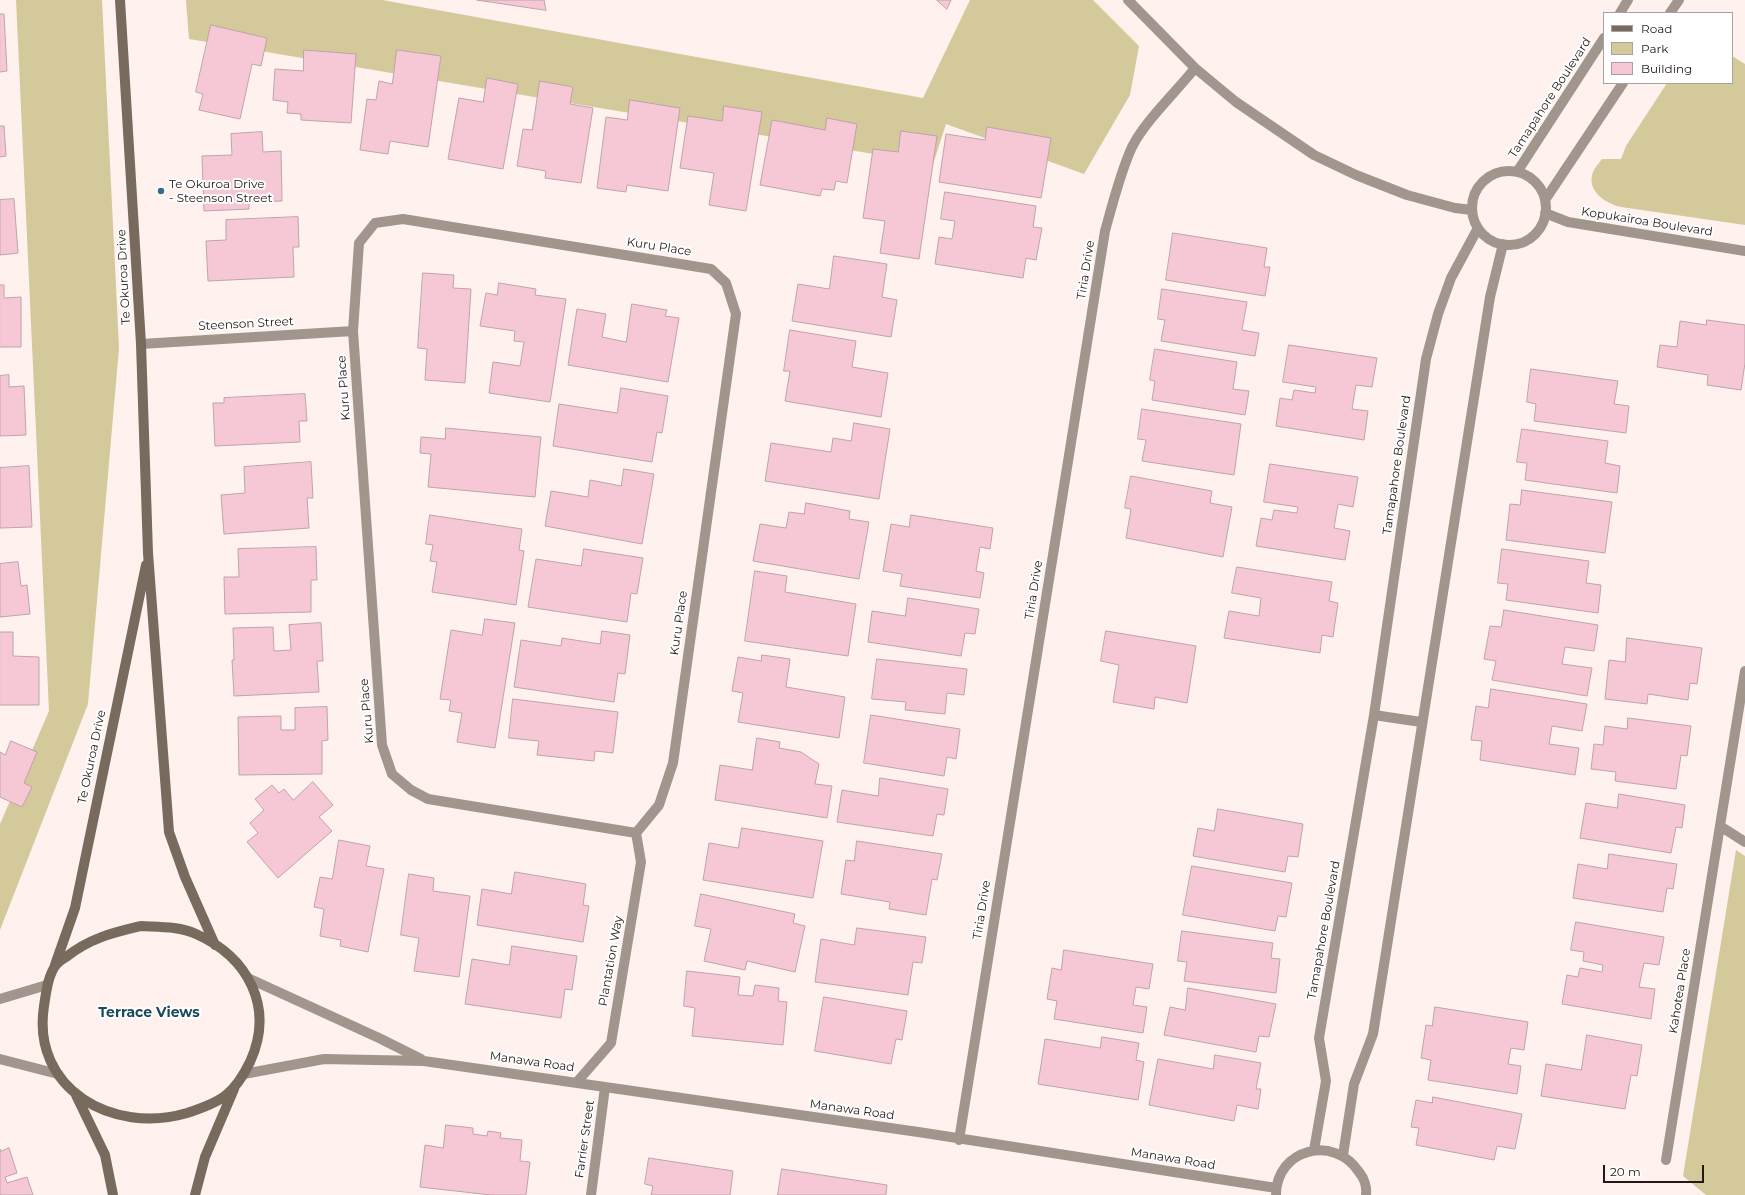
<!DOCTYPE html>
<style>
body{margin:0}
#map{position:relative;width:1745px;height:1195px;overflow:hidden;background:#fff1ee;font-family:Montserrat,sans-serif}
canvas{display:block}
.legend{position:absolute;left:1603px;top:12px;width:130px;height:72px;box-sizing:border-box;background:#fff;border:1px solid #a7a3a1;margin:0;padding:5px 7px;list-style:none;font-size:12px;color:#231815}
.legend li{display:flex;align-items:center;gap:8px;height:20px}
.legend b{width:20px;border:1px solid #a7a3a1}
.scale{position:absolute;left:1603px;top:1165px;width:101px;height:18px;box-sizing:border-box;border:2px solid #231815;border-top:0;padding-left:5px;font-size:12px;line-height:14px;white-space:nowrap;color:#231815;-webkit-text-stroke:3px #fff;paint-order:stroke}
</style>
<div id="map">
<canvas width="1745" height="1195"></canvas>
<ul class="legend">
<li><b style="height:5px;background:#786a5d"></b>Road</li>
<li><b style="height:11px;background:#d4c99a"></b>Park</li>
<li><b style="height:11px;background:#f6c8d6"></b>Building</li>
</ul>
<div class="scale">20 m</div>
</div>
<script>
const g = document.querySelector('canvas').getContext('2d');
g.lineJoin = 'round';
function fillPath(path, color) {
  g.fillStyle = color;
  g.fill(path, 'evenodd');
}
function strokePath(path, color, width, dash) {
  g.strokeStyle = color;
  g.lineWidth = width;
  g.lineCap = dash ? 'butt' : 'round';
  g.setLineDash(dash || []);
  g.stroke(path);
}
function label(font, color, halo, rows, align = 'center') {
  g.font = font + ' Montserrat,sans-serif';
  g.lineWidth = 4;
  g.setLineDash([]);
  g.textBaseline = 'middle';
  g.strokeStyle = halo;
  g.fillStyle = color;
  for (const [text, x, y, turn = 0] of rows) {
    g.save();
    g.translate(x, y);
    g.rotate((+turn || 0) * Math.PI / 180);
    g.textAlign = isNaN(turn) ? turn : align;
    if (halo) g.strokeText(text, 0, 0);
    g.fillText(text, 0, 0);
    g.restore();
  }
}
fillPath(new Path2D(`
 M16,0H102L119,348L88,704L0,930V824L49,711Z
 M186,0H382L923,98L970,0H1093L1139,46L1130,95L1084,174L946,124L933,164L189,39Z
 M1732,56L1745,64V225L1621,207C1605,203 1586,191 1593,172C1595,167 1599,163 1602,159H1621L1626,146L1667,83H1732Z
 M1736,850L1745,856V1195H1706L1683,1176Z`), '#d4c99a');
const building = new Path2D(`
 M477,0H544L546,10Z
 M937,0H951L947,9Z
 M0,14H4L7,71L0,72Z
 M211,25L267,38L261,66L252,64L240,119L199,110L203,94L196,92Z
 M304,50L356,54L351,123L301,120V114L287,113L288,102L273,100L275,69L303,71Z
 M397,50L441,56L428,147L390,141L388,154L360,150L367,99L376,100L379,81L392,84Z
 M487,78L518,84L503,169L448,159L459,98L483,102Z
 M540,81L573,87L570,104L593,108L581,183L545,178L546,171L517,166L523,129L532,130Z
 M630,100L680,108L668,191L627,185L626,192L597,188L606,117L627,120Z
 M724,106L762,112L746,211L709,205L714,173L680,168L688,116L722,121Z
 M827,118L857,124L847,183L836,181L834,190L822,189L820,196L760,185L772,120L825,130Z
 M0,126H4L6,156L0,157Z
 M987,127L1051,138L1041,198L939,182L946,134L985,140Z
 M901,131L937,136L919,259L880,253L885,221L863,218L873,149L898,152Z
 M262,132L263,152L281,151L282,201L249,202V209L204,211L202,156L232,155L231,134Z
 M945,192L1036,206L1033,227L1042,228L1036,260L1026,258L1023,278L935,264L939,237L952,239L955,221L941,219Z
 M14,199L18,253L0,255V200Z
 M298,217L299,247H293L294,277L208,281L206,241L226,240V220Z
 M1173,233L1267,248L1264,267H1270L1265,296L1166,280Z
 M834,256L887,264L882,297L897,300L891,337L792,321L798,284L829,289Z
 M423,273L454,275L453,288L471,289L465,383L425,380L427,349L418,348Z
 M499,283L536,289L535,295L566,299L550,402L489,393L493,362L520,366L524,342L514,341L515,331L480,326L486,293L497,295Z
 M0,285H4V298L21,297V347H0Z
 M1162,289L1247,302L1242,330L1259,333L1255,356L1161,341L1165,320L1158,319Z
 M632,304L667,310L665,316L679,318L668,382L568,365L577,309L606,314L602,337L626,342Z
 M1707,320L1745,325V363L1741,390L1707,385L1708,375L1657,367L1660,345L1677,347L1680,321L1706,325Z
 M790,330L856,341L852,367L888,373L881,417L785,401L790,371H784Z
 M1289,345L1377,358L1372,387L1356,385L1352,409L1368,411L1364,440L1276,426L1280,398L1292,400L1294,390L1315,393L1316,387L1283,382Z
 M1155,349L1237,362L1233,389L1249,391L1245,415L1152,400L1155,381L1150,380Z
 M1531,369L1618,381L1614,404L1629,406L1626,433L1534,421L1536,404L1527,402Z
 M9,375V387L24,386L26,435L0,436V376Z
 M621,388L668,396L662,433L657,432L652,462L553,446L559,404L617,413Z
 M305,394L307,421H299L300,442L215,446L213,403H224V398Z
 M1142,409L1241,424L1234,475L1142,461L1146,440L1138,439Z
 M854,423L890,429L879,499L765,481L771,443L831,452L833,438L851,441Z
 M446,428L541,437L535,497L428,487L431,454L420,453L421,437L445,439Z
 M1522,429L1608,441L1605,463L1620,466L1617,493L1525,480L1527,463L1517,462Z
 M311,462L313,498H307L309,528L224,534L221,495L245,493L244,467Z
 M1270,464L1358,477L1353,507L1338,504L1334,528L1350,531L1345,560L1256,546L1261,518L1272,520L1274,510L1297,513L1298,507L1264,502Z
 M29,466L32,527L0,528V468Z
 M624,469L654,474L642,544L545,526L551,491L588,497L590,480L621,486Z
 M1131,476L1212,491L1210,503L1232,507L1223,557L1126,538L1131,509L1125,508Z
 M1522,490L1612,502L1605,553L1506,540L1510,504L1520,505Z
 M806,503L850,511L849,519L869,522L859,579L753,561L760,524L786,528L789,512L804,514Z
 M430,515L522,529L519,550L524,551L516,605L432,592L437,562L430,561L433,545L426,544Z
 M911,515L993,528L990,549L980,547L976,571L984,573L980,598L900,586L902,574L883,571L891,524L909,527Z
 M316,547L317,580H311V612L225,614L224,577H239L238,549Z
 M584,549L643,558L637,594L631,593L627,622L528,607L536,559L581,566Z
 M1502,549L1589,561L1586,583L1601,585L1598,613L1506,600L1508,584L1498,583Z
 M18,562L21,586L27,585L30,614L0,617V564Z
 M1237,567L1332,582L1329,601L1338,603L1333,637L1322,635L1320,653L1224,638L1229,611L1259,616L1261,598L1232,593Z
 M755,571L787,576L785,592L856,604L848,656L745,641Z
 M908,598L979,609L975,634L965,633L961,656L868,642L872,611L905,616Z
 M1504,610L1598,625L1594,651L1565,647L1562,664L1592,668L1587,696L1492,680L1496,661L1484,659L1490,626L1501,627Z
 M485,619L515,623L495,748L457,742L462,713L449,711L451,700L440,699L451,630L482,635Z
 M321,623L323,661H317L319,692L234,696L232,660H234L233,628L273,627L274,651L291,650L289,625Z
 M602,631L630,635L625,674L618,673L614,702L514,687L521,640L561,646L562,638L600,644Z
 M1106,631L1196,646L1187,703L1155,697L1154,709L1113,702L1119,665L1101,661Z
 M0,632H13V656L39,657V705H0Z
 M1627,638L1702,648L1697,684L1690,683L1688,700L1648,694L1647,704L1605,699L1609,660L1625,662Z
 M762,655L790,659L786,687L845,697L839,738L738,722L743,693L732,691L738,657L761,661Z
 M877,659L967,669L964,695L947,693L945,714L905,710L906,702L872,699Z
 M1491,689L1587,704L1582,731L1552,726L1549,744L1579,748L1575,775L1480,760L1482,741L1471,740L1476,706L1488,708Z
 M513,699L618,712L613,753L595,751L594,761L537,755L539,741L509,738Z
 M327,707L328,740L322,741V774L239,775L238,717L281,716V730H295V708Z
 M871,715L960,729L956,759L947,757L944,776L864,763Z
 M1628,718L1691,726L1687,756L1681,755L1676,789L1615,781L1616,772L1591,769L1594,744L1603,745L1605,726L1627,729Z
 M757,738L780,742L779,748L801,752L819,764L815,784L832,786L827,818L715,800L720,765L752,770Z
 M11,741L37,752L24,783L32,787L22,807L0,797V752L5,755Z
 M880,778L948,789L944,815L937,814L933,836L837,822L842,790L878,796Z
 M313,782L333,805L319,817L332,831L278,878L247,842L258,833L250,823L264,810L255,799L272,785L279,793L284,789L293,800Z
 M1619,794L1685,805L1682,828L1676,827L1671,853L1580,838L1586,803L1617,808Z
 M1218,809L1303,824L1298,857L1288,856L1285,872L1193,856L1198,828L1214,831Z
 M742,828L823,841L813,898L703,880L709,843L738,848Z
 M339,840L370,846L366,866L384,869L368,952L340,946L341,940L320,936L324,909L314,907L320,877L332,879Z
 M857,841L942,854L937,880L932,879L926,915L889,909L890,902L841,894L846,860L854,861Z
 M1609,854L1677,864L1673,889L1667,888L1663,912L1573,898L1578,864L1607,869Z
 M1192,866L1292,883L1286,917L1278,916L1275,931L1183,915Z
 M515,872L586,884L583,905L589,906L583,942L477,925L482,889L511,894Z
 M409,874L434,878L433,891L470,896L459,977L414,971L419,938L401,935Z
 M701,894L795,914L793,923L805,926L795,972L747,961L745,970L704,961L711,929L695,926Z
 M1576,922L1664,937L1659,965L1644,963L1639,987L1655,989L1651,1019L1562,1004L1567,975L1578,977L1580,968L1602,972L1603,965L1583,961L1584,952L1571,950Z
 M857,928L926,937L922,963L913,962L908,995L815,982L821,939L854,945Z
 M1182,931L1273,943L1271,958L1280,959L1276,993L1184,981L1187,962L1178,961Z
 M512,946L577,956L572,990L565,989L561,1018L465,1004L472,959L509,965Z
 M1064,950L1153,964L1149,989L1136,987L1133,1005L1147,1007L1143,1033L1054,1019L1057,1001L1047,999L1052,968L1061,970Z
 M687,971L740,977L738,995L753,996L755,985L779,988L778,1001L787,1002L783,1045L692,1036L695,1008L684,1006Z
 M1188,988L1276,1004L1269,1037L1259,1036L1256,1052L1164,1035L1170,1007L1185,1010Z
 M824,997L907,1011L902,1040L896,1039L891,1064L815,1051Z
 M1435,1007L1528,1022L1524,1050L1511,1048L1508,1064L1521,1066L1517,1094L1428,1080L1431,1060L1421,1058L1426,1025L1432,1026Z
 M1587,1035L1642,1045L1637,1076L1631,1075L1625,1109L1541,1096L1546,1064L1581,1070Z
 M1102,1037L1139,1043L1136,1060L1144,1062L1138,1100L1038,1084L1045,1039L1100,1048Z
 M1215,1055L1261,1063L1256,1089H1261L1258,1109L1237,1105L1234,1121L1149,1105L1158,1059L1213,1069Z
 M1433,1097L1522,1114L1515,1149L1497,1146L1494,1160L1416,1145L1419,1128L1411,1127L1416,1100L1432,1103Z
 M446,1125L473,1128V1134L487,1136L488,1131L501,1133L500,1138L522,1140L520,1161L530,1162L526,1195H491L420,1187L425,1145L443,1148Z
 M9,1148L17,1173L5,1177L7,1183L27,1177L33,1195H0V1149L1,1151Z
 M649,1158L733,1171L730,1195H651L653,1186L645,1184Z
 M782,1169L887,1185L886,1195H778Z`);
fillPath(building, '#f6c8d6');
strokePath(building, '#c0a2ab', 1);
strokePath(new Path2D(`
 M1128,0L1195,68L1236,102L1314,155L1356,175L1407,195L1455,208L1472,210
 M1620,13L1628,0
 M1670,13L1679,0
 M1472 208a37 37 0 1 1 74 0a37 37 0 1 1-74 0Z
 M1517,172L1604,38
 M1545,200L1623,83
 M1545,213L1568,222L1745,251
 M403,219L711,269L726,283L736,314L673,763L659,805L636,833L428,799L411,790L392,774L382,745L353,331L359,243L375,223Z
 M141,344L353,331
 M1374,715L1421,722
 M1720,826L1745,842
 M250,979L379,1038L421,1059
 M0,999L47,985
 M0,1059L58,1074
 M244,1074L324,1059L424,1061L925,1133L1276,1188
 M577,1082L611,1043L641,862L636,833
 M959,1140L1105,231C1113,203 1120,173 1132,147C1145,121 1176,92 1195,68
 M1314,1150L1326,1081L1319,1038L1374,715L1426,359L1438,314L1451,278L1478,228
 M1343,1155L1354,1084L1373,1034L1490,297L1503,244
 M1666,1160L1745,671
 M591,1195L605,1087
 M1276,1195C1276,1149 1334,1134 1359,1172C1364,1178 1367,1187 1366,1195`), '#a0968e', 10);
strokePath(new Path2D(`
 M120,0L141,344L148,553L169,832L185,877L215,945
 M141,926C158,927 179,926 196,934C248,957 275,1007 250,1062C234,1095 221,1102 187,1113C113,1135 31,1089 44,1006C46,993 48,975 56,965C58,962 63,959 66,957C90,938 112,933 141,926Z
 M55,965L75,908L146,565
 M76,1095L105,1155L113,1195
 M195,1195L205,1157L234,1089`), '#786a5d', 10);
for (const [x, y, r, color] of [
 [161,191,4,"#336f87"]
]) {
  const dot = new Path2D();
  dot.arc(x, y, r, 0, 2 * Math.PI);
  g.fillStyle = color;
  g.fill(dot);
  strokePath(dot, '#fff', 1.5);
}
label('12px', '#231815', '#fff', [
 ["Tamapahore Boulevard",1550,98,-57],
 ["Kopukairoa Boulevard",1647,222,9],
 ["Kuru Place",659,247,9],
 ["Tiria Drive",1086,270,-81],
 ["Te Okuroa Drive",124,277,-93],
 ["Steenson Street",246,324,-3],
 ["Kuru Place",344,388,-94],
 ["Tamapahore Boulevard",1397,465,-82],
 ["Tiria Drive",1034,590,-81],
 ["Kuru Place",679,623,-82],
 ["Kuru Place",367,711,-95],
 ["Te Okuroa Drive",92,757,-78],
 ["Tiria Drive",982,910,-81],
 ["Tamapahore Boulevard",1324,930,-80],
 ["Plantation Way",611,961,-80],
 ["Kahotea Place",1680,991,-81],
 ["Manawa Road",532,1062,8],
 ["Manawa Road",852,1110,8],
 ["Farrier Street",585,1139,-82],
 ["Manawa Road",1173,1159,9]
]);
label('12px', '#231815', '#fff', [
 ["Te Okuroa Drive",169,184],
 ["- Steenson Street",169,198]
], 'left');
label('bold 14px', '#1a4a5d', '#fff', [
 ["Terrace Views",149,1013]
]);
</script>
